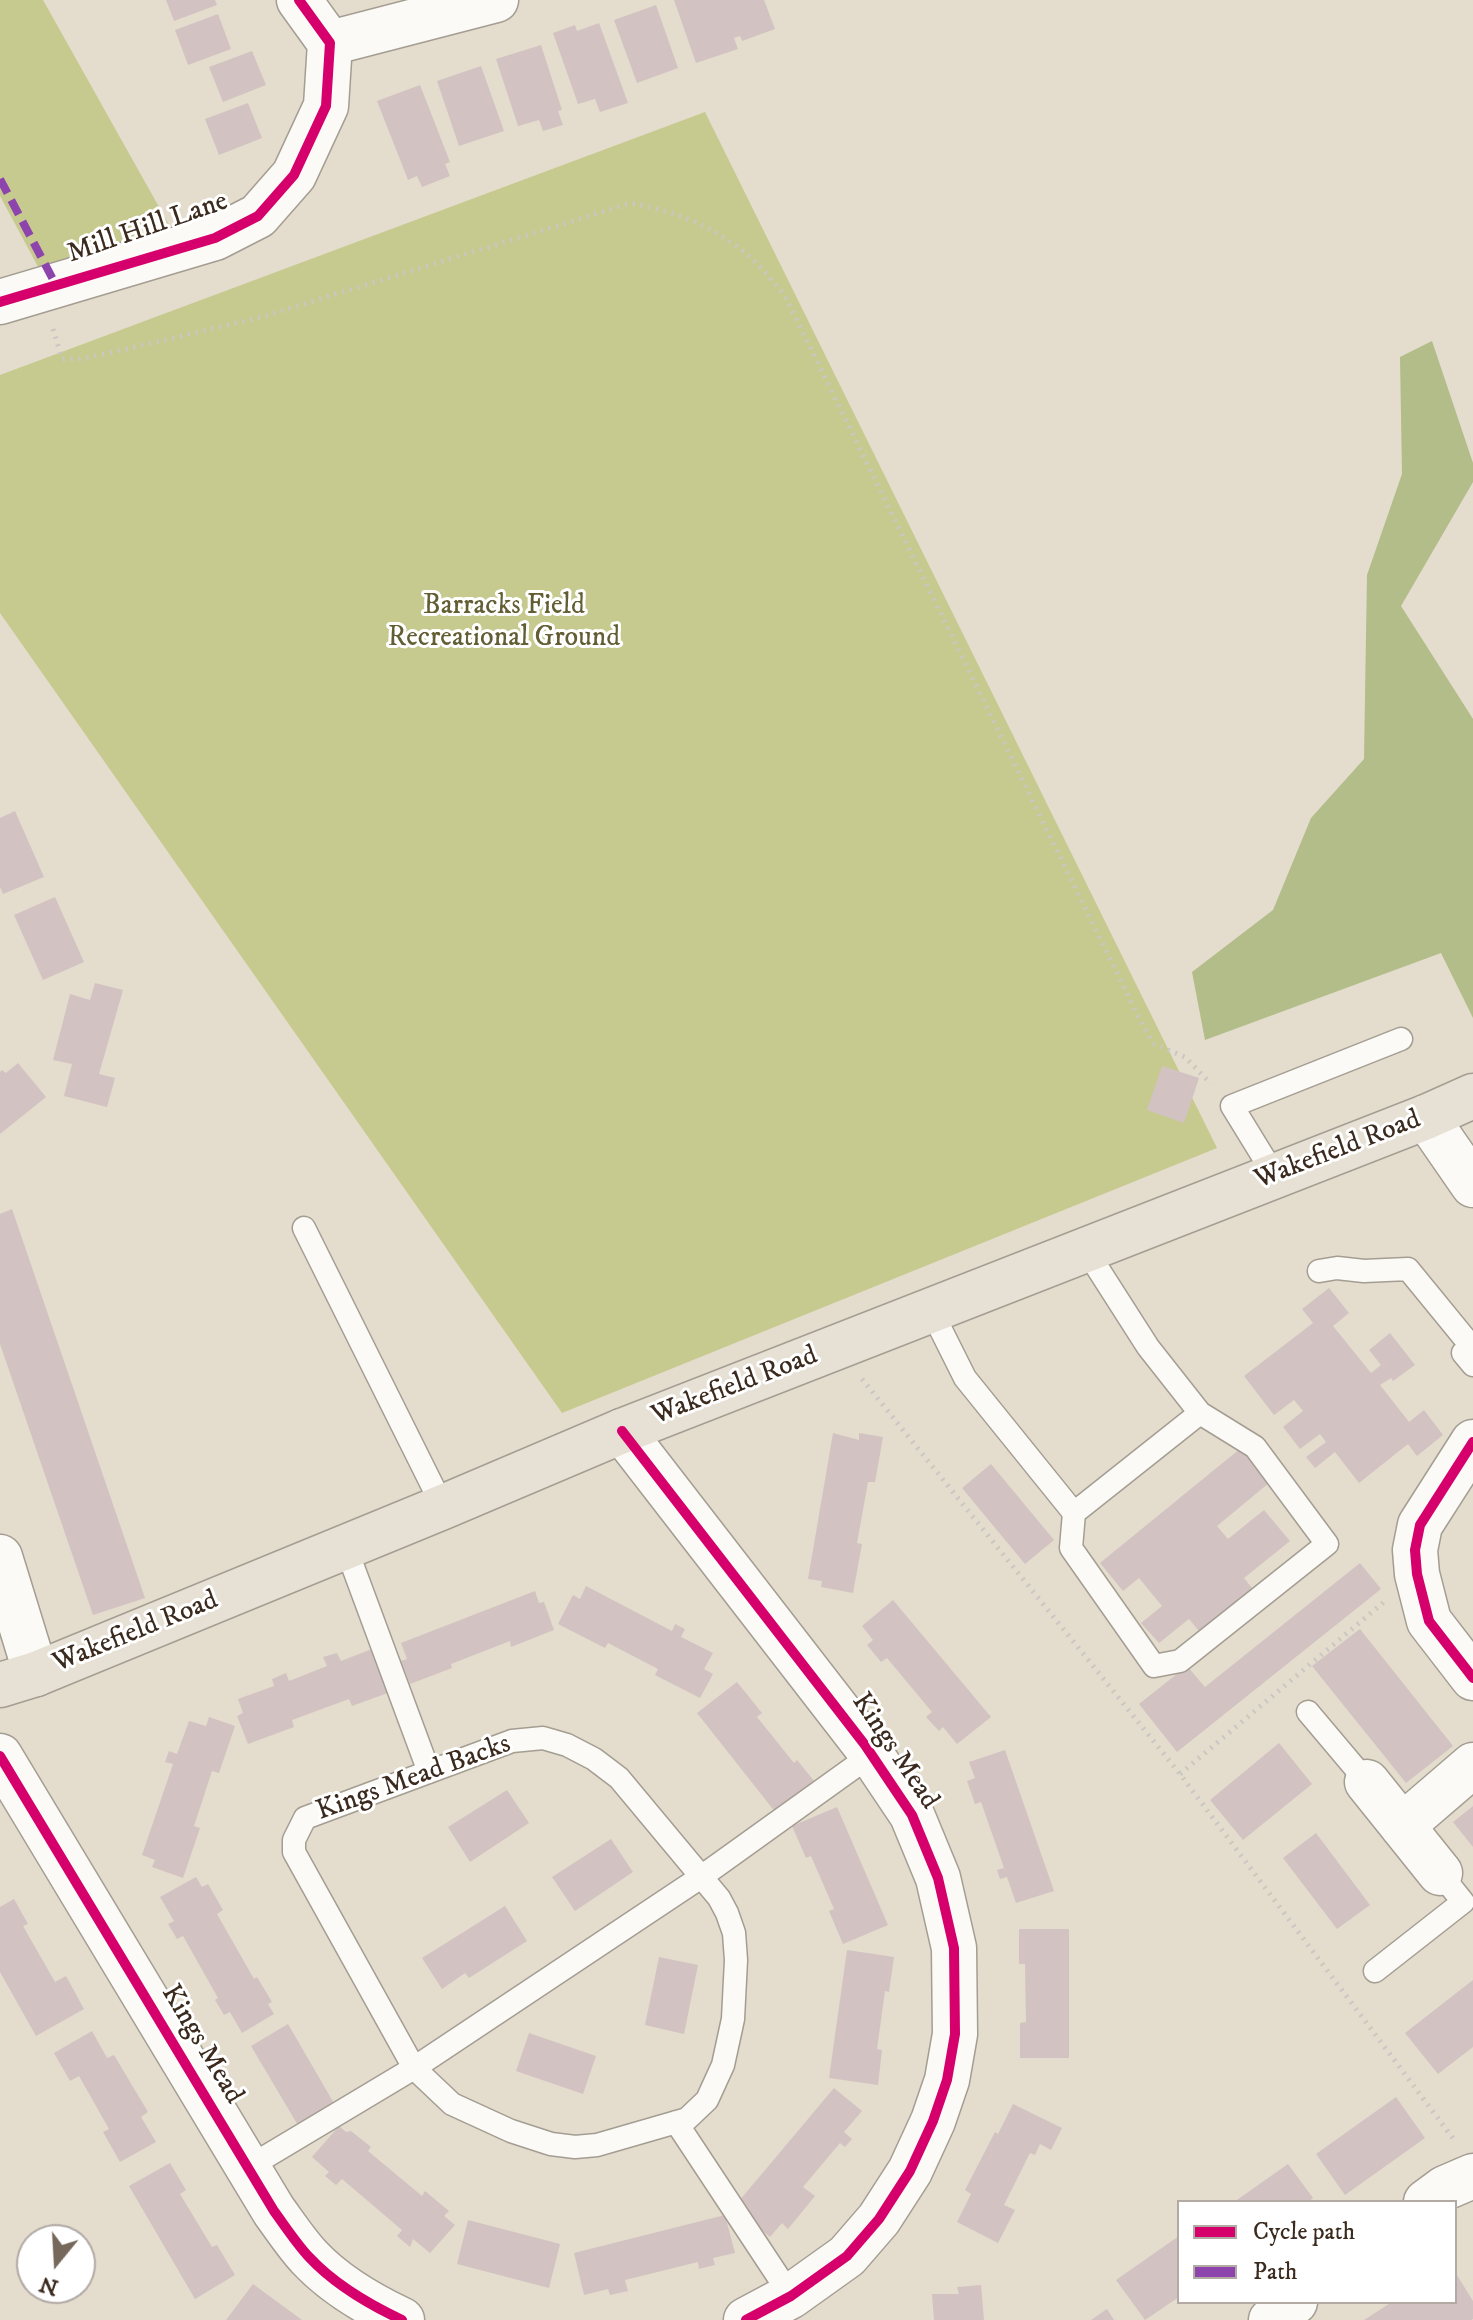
<!DOCTYPE html>
<style>
body{margin:0}
#map{position:relative;width:1473px;height:2320px;overflow:hidden;background:#e4dccc;font-family:"IM FELL DW Pica",serif}
canvas{display:block}
.legend{position:absolute;left:1177px;top:2200px;width:280px;height:104px;box-sizing:border-box;background:#fff;border:2px solid #b1aaa5;margin:0;padding:10px 14px;list-style:none;font-size:24px;color:#3b2a1e}
.legend li{display:flex;align-items:center;gap:16px;height:40px}
.legend b{width:40px;border:2px solid #b1aaa5}
.north{position:absolute;left:16px;top:2224px;width:80px;height:80px;box-sizing:border-box;background:#fff;border:2px solid #b1aaa5;border-radius:50%;rotate:198deg;font-size:22px;font-weight:700;line-height:32px;text-align:center;color:#3b2a1e}
.north::after{content:'';display:block;margin:auto;width:28px;height:36px;background:#76685b;clip-path:polygon(50% 0,100% 100%,50% 72%,0 100%)}
</style>
<div id="map">
<canvas width="1473" height="2320"></canvas>
<ul class="legend">
<li><b style="height:10px;background:#d6006c"></b>Cycle path</li>
<li><b style="height:10px;background:#8e44ad"></b>Path</li>
</ul>
<div class="north">N</div>
</div>
<script>
const g = document.querySelector('canvas').getContext('2d');
g.lineJoin = 'round';
function fillPath(path, color) {
  g.fillStyle = color;
  g.fill(path, 'evenodd');
}
function strokePath(path, color, width, dash) {
  g.strokeStyle = color;
  g.lineWidth = width;
  g.lineCap = dash ? 'butt' : 'round';
  g.setLineDash(dash || []);
  g.stroke(path);
}
function label(font, color, halo, rows, align = 'center') {
  g.font = font + ' "IM FELL DW Pica",serif';
  g.lineWidth = 6;
  g.setLineDash([]);
  g.textBaseline = 'middle';
  g.strokeStyle = halo;
  g.fillStyle = color;
  for (const [text, x, y, turn = 0] of rows) {
    g.save();
    g.translate(x, y);
    g.rotate((+turn || 0) * Math.PI / 180);
    g.textAlign = isNaN(turn) ? turn : align;
    if (halo) g.strokeText(text, 0, 0);
    g.fillText(text, 0, 0);
    g.restore();
  }
}
fillPath(new Path2D(`
 M0,0H43L182,248L49,287L0,196Z
 M705,112L1217,1148L562,1413L0,613V375Z`), '#c6ca8f');
fillPath(new Path2D(`
 M1432,341L1473,463V482L1401,606L1473,719V1018L1441,953L1205,1040L1192,972L1273,910L1311,818L1364,759L1367,575L1402,474L1400,357Z`), '#b2bd8a');
fillPath(new Path2D(`
 M166,0H215L217,5L174,21Z
 M674,0H764L775,29L742,41L740,36L734,38L738,49L696,63Z
 M656,5L678,68L637,83L614,20Z
 M218,14L231,49L188,65L175,30Z
 M599,23L628,103L600,112L595,99L578,104L553,33L575,25L577,31Z
 M541,45L562,110L558,111L563,125L543,131L539,120L518,126L496,59Z
 M252,51L266,85L223,102L209,67Z
 M481,66L504,131L459,146L437,81Z
 M420,85L450,162L445,164L450,176L422,187L417,176L408,180L377,101Z
 M248,103L262,138L219,155L205,119Z
 M15,811L44,877L3,894L0,887V818Z
 M55,897L84,962L43,980L14,915Z
 M95,983L123,990L99,1074L115,1078L107,1107L64,1096L72,1064L53,1060L70,994L90,1000Z
 M18,1063L46,1097L0,1134V1072L2,1070L6,1073Z
 M1162,1066L1199,1078L1184,1123L1147,1110Z
 M12,1209L145,1598L93,1615L0,1344V1214Z
 M1329,1288L1349,1313L1333,1326L1371,1373L1381,1365L1369,1350L1390,1333L1415,1365L1393,1381L1391,1378L1380,1385L1409,1422L1424,1410L1443,1435L1417,1456L1408,1444L1359,1483L1335,1452L1315,1468L1306,1457L1326,1442L1320,1434L1300,1449L1283,1427L1303,1411L1294,1400L1274,1415L1244,1376L1313,1323L1302,1309Z
 M833,1433L859,1440V1433L883,1437L875,1482H868L857,1543L862,1544L853,1593L821,1587L822,1581L808,1579Z
 M1241,1448L1269,1483L1217,1526L1228,1539L1264,1510L1290,1541L1244,1578L1256,1593L1203,1636L1189,1619L1159,1643L1141,1623L1162,1606L1139,1578L1123,1591L1100,1563Z
 M991,1464L1054,1540L1025,1564L962,1488Z
 M1360,1563L1381,1589L1177,1752L1139,1704L1187,1666L1205,1687Z
 M586,1586L672,1631L675,1624L685,1629L681,1637L713,1653L704,1669L713,1674L700,1698L655,1675L658,1669L608,1643L605,1648L558,1624L573,1595L580,1599Z
 M535,1591L539,1603L544,1602L554,1630L511,1647L510,1641L451,1664L452,1668L410,1684L401,1661L407,1659L401,1643Z
 M893,1600L991,1717L957,1744L943,1727L939,1731L926,1717L932,1712L887,1658L881,1662L867,1645L873,1640L862,1626Z
 M1360,1629L1453,1746L1406,1783L1312,1666Z
 M372,1649L396,1690L352,1706L349,1699L292,1720L294,1727L248,1744L237,1716L243,1713L238,1699L274,1686L272,1679L286,1673L289,1681L327,1666L323,1657L337,1653L341,1661Z
 M737,1682L762,1713L757,1717L794,1763L797,1760L819,1787L780,1818L697,1713Z
 M209,1717L235,1726L219,1773L212,1771L194,1826L200,1828L183,1878L152,1867L155,1860L142,1855L173,1764L165,1762L169,1751L177,1754L189,1721L206,1726Z
 M1279,1743L1312,1784L1243,1840L1210,1800Z
 M1005,1750L1054,1891L1016,1903L1007,1877L1000,1879L997,1870L1004,1868L981,1802L975,1804L967,1781L975,1778L969,1762Z
 M507,1790L529,1823L470,1862L448,1827Z
 M1473,1806V1847L1453,1822Z
 M837,1807L888,1925L843,1944L829,1911L834,1909L811,1856L806,1858L792,1826Z
 M1316,1833L1370,1905L1337,1929L1283,1858Z
 M611,1839L633,1872L575,1911L552,1877Z
 M196,1877L202,1887L208,1884L223,1910L217,1914L254,1979L257,1977L272,2002L268,2004L274,2014L242,2033L230,2012L224,2015L215,2000L218,1998L183,1936L177,1939L168,1924L174,1921L160,1897Z
 M14,1899L28,1924L23,1926L55,1982L66,1976L84,2009L36,2036L0,1972V1907Z
 M505,1906L527,1941L469,1978L465,1973L442,1989L422,1958Z
 M1019,1929H1069V2058H1020V2023L1026,2022L1025,1964H1019Z
 M847,1950L894,1957L889,1992L885,1991L877,2049L882,2050L878,2085L829,2078Z
 M659,1957L698,1965L684,2034L645,2025Z
 M1473,1980V2047L1438,2074L1405,2033Z
 M288,2024L335,2105L299,2127L251,2046Z
 M92,2031L107,2058L114,2055L148,2112L141,2117L156,2142L120,2162L103,2132L109,2129L79,2076L70,2081L54,2053Z
 M529,2033L596,2056L583,2094L516,2071Z
 M834,2088L862,2111L844,2132L852,2139L845,2147L840,2143L803,2187L815,2196L788,2229L782,2223L770,2237L734,2207Z
 M1396,2097L1425,2138L1345,2195L1316,2154Z
 M1013,2104L1062,2128L1051,2150L1040,2144L1035,2155L1030,2153L1004,2205L1015,2210L998,2243L957,2222L971,2194L965,2190L995,2132L998,2134Z
 M339,2126L346,2132L351,2131L371,2147L368,2151L422,2196L425,2191L449,2211L444,2216L455,2225L430,2253L413,2239L410,2247L397,2236L402,2230L342,2179L336,2185L325,2176L329,2172L312,2157Z
 M170,2163L186,2190L180,2194L212,2247L217,2245L235,2275L195,2299L129,2186Z
 M1288,2164L1313,2198L1308,2202H1234Z
 M725,2215L735,2253L713,2258L715,2265L699,2269L698,2262L625,2280L628,2291L610,2295L608,2289L584,2295L574,2253Z
 M468,2220L560,2244L549,2288L457,2264Z
 M1179,2236V2297L1145,2320L1116,2280Z
 M1455,2272L1473,2301V2319L1471,2320H1364L1392,2302H1455Z
 M253,2284L302,2320H226Z
 M981,2285L984,2320H934L932,2294H959L957,2287Z
 M1107,2309L1114,2320H1091Z`), '#d2c3c2');
const lane = new Path2D(`
 M1275,1176L1232,1106L1401,1039
 M304,1228L443,1507
 M1319,1271L1337,1268L1364,1271L1408,1269L1471,1346L1463,1353L1473,1365
 M931,1310L965,1378L1074,1513L1200,1413L1148,1347L1086,1250
 M1074,1513L1071,1548L1154,1666L1180,1661L1327,1544L1255,1447L1200,1413
 M346,1548L429,1772
 M1308,1712L1367,1782
 M543,1738L567,1745L594,1759L619,1778L719,1898L727,1913L734,1933L736,1960L733,2019L723,2065L707,2100L687,2119L597,2145L575,2147L551,2144L511,2131L452,2104L414,2068L294,1852V1840L305,1818L512,1741Z
 M1375,1971L1463,1902L1440,1873
 M676,2122L791,2296
 M247,2168L414,2068L701,1877L871,1755`);
const street = new Path2D(`
 M330,43L496,0
 M0,302L215,238L258,216L294,175L326,106L330,43L299,0
 M1426,1117L1473,1185
 M622,1431L865,1745L912,1815L938,1878L954,1948L955,2034L947,2080L933,2121L910,2171L879,2219L847,2256L791,2296L746,2320
 M1473,1442L1420,1525L1415,1550L1417,1574L1429,1621L1473,1678
 M0,1557L36,1674
 M0,1756L274,2211C285,2226 296,2243 309,2257C335,2285 368,2304 402,2320
 M1367,1782L1440,1873
 M1402,1826L1473,1765
 M1426,2202L1445,2188L1473,2176
 M1271,2320L1295,2302`);
const primary = new Path2D(`
 M0,1685L36,1674L443,1507L622,1431L1426,1117L1473,1096`);
strokePath(lane, '#a49d92', 25);
strokePath(street, '#a49d92', 47);
strokePath(primary, '#a49d92', 47);
strokePath(new Path2D(`
 M53,329L62,359H80L100,355L262,317L631,203C699,216 748,243 787,300L1144,1028L1154,1044L1185,1057L1211,1084
 M862,1379L1180,1774L1455,2141
 M1180,1774L1384,1602`), '#cac7c3', 5, [2, 6]);
strokePath(lane, '#fbfaf7', 22);
strokePath(street, '#fbfaf7', 44);
strokePath(primary, '#e7e0d4', 44);
strokePath(new Path2D(`
 M0,179L56,285`), '#8e44ad', 8, [16, 8]);
strokePath(new Path2D(`
 M0,302L215,238L258,216L294,175L326,106L330,43L299,0
 M622,1431L865,1745L912,1815L938,1878L954,1948L955,2034L947,2080L933,2121L910,2171L879,2219L847,2256L791,2296L746,2320
 M1473,1442L1420,1525L1415,1550L1417,1574L1429,1621L1473,1678
 M0,1756L274,2211C285,2226 296,2243 309,2257C335,2285 368,2304 402,2320`), '#d6006c', 10);
label('28px', '#3b2a1e', '#fff', [
 ["Mill Hill Lane",148,229,-19],
 ["Wakefield Road",1338,1151,-21],
 ["Wakefield Road",735,1387,-21],
 ["Wakefield Road",136,1633,-22],
 ["Kings Mead",894,1752,56],
 ["Kings Mead Backs",414,1779,-20],
 ["Kings Mead",201,2045,59]
]);
label('28px', '#635d34', '#fff', [
 ["Barracks Field",504,607],
 ["Recreational Ground",504,639]
]);
</script>
